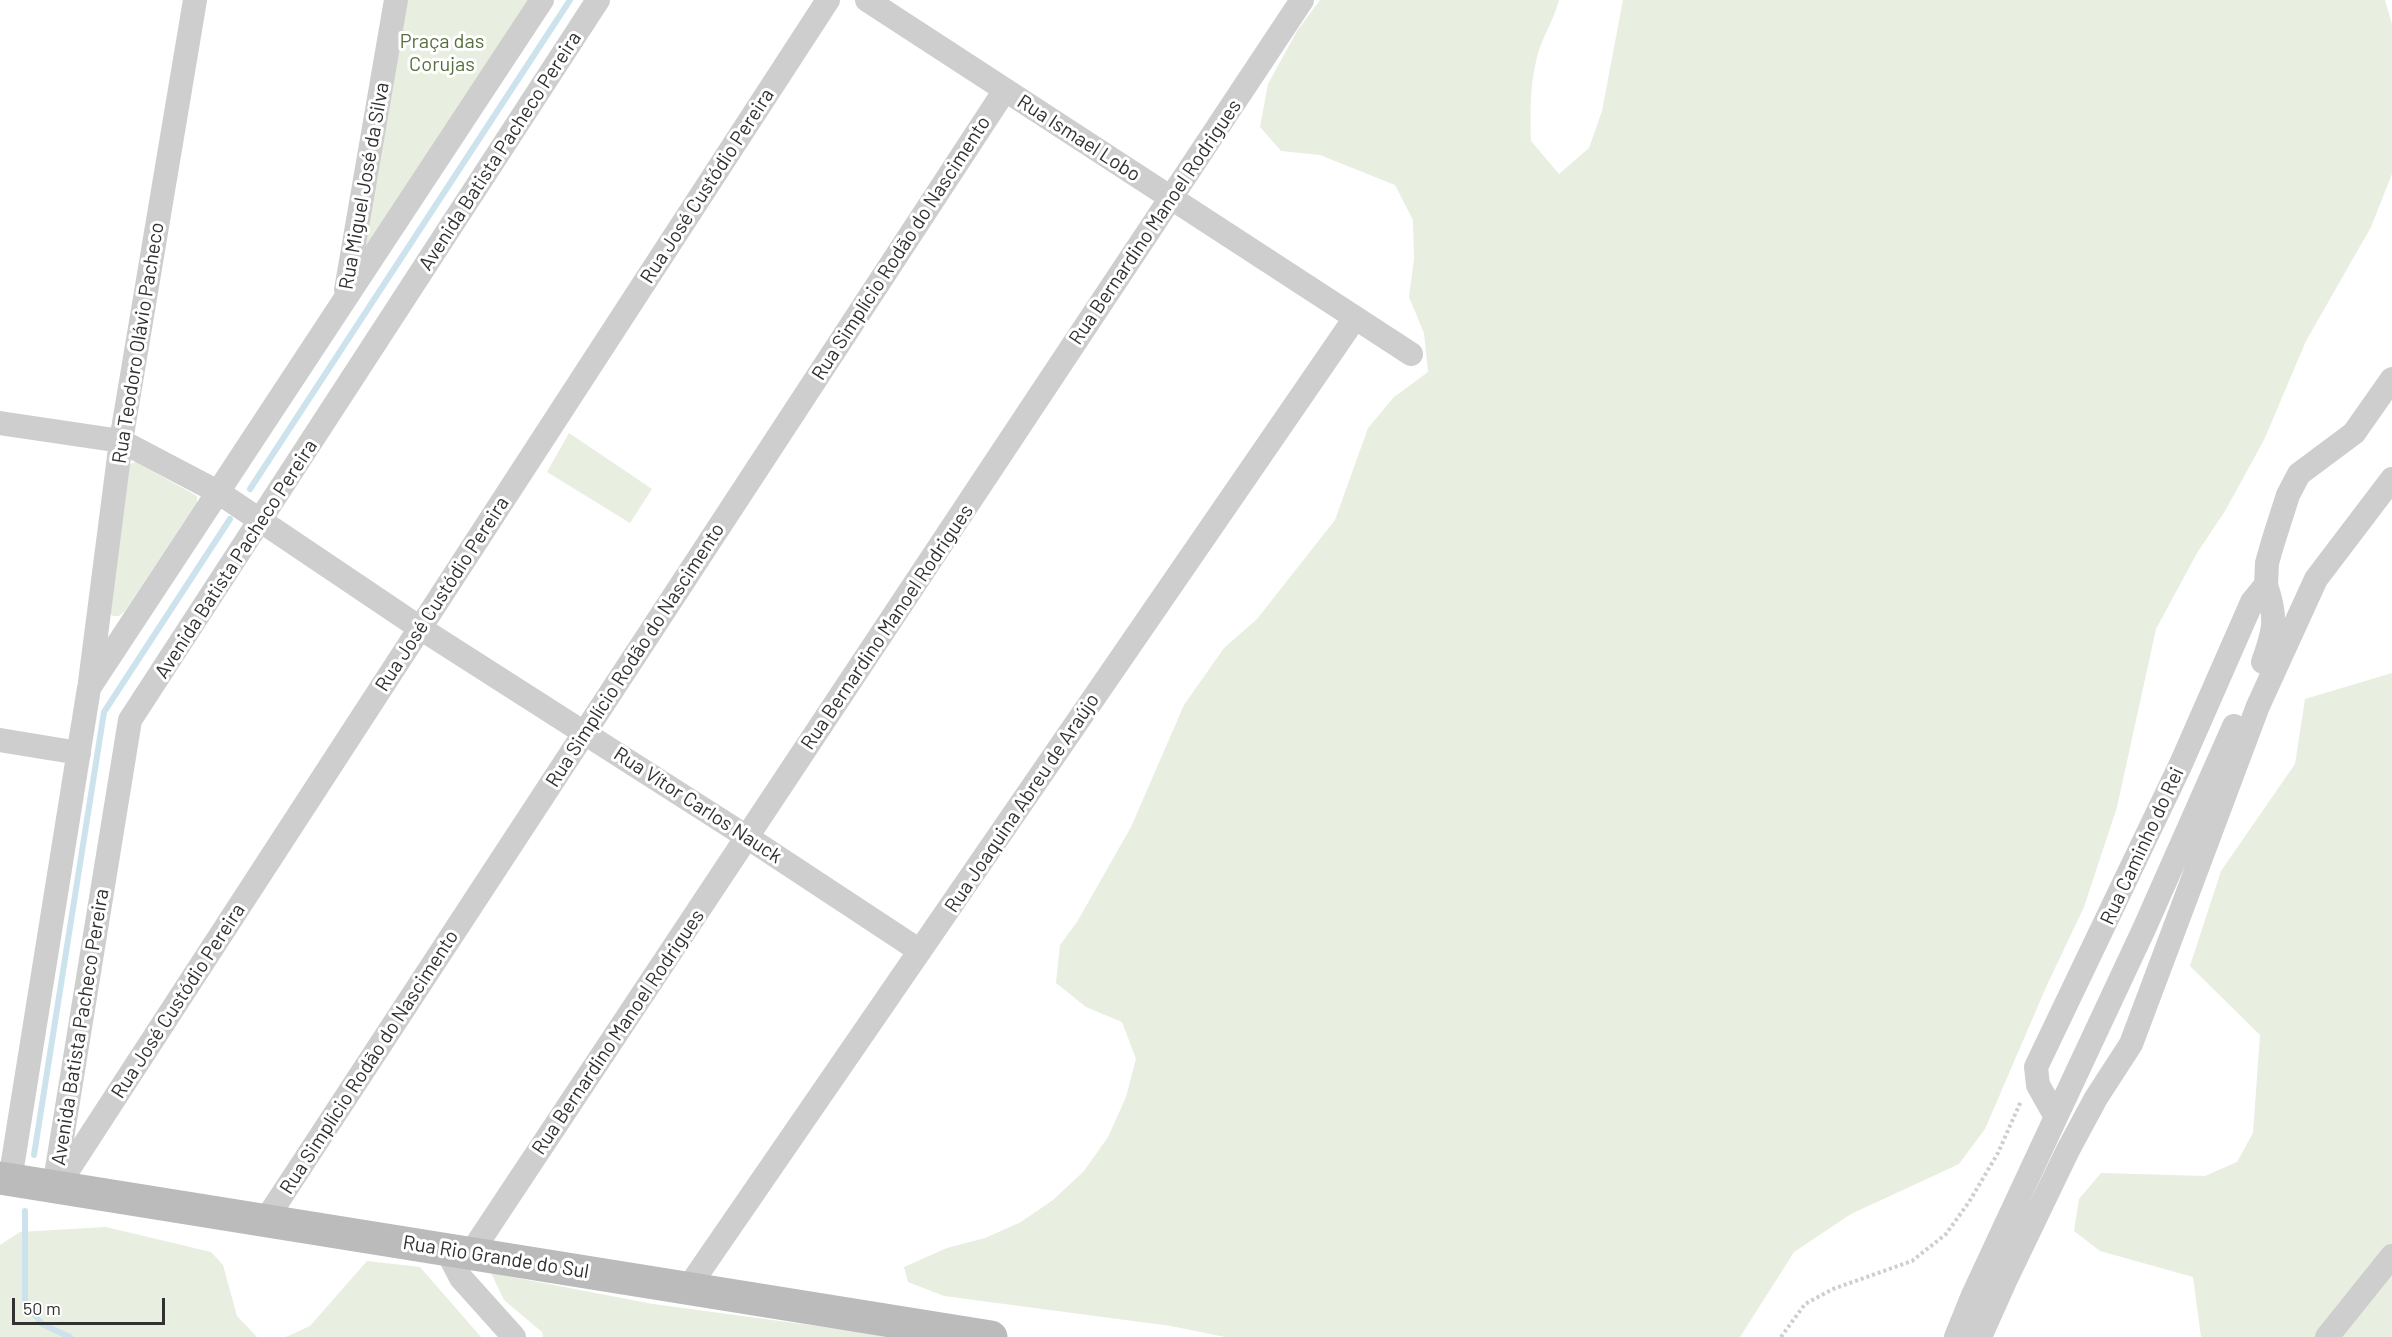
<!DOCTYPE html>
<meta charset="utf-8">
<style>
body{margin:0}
#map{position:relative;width:2392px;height:1337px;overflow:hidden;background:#fff;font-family:Barlow,sans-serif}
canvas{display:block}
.scale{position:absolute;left:12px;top:1298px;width:153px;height:27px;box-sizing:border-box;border:3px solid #313131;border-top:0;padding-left:8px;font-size:18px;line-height:21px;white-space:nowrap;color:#313131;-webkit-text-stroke:4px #fff;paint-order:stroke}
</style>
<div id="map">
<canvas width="2392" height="1337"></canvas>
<div class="scale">50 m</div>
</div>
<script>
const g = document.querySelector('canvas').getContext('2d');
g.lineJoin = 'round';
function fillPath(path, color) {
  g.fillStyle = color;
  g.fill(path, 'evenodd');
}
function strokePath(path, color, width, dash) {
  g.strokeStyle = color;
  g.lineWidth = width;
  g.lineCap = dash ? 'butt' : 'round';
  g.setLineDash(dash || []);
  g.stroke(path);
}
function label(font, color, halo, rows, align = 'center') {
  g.font = font + ' Barlow,sans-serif';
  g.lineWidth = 6;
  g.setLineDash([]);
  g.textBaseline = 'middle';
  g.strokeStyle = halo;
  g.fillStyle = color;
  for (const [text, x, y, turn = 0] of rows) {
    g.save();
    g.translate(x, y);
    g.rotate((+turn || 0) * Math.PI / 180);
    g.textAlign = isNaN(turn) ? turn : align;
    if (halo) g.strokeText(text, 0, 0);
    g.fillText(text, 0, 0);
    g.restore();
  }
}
fillPath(new Path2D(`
 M398,0H539L345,298Z
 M1320,0H1559C1554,20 1542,37 1537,57C1530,84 1530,113 1531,141L1559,174L1589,148L1602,111L1623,0H2385L2392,24V174L2371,227L2306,341L2264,440L2225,511L2197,553L2156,629L2117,807L2084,907L2047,985L1985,1129L1959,1164L1851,1214L1794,1252L1740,1337H1225L1171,1326L944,1296L908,1282L904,1267L947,1248L985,1238L1021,1222L1053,1200L1084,1171L1108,1137L1126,1097L1136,1059L1122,1022L1086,1007L1056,983L1060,945L1077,922L1131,827L1184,705L1224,648L1257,619L1335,520L1368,428L1394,397L1428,372L1424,333L1409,297L1414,259L1413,220L1395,185L1320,155L1281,151L1260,127L1268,84L1297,31Z
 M569,433L652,489L630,523L547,472Z
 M136,462L197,496V502L125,611L119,616H113L110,614L130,464Z
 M2392,673V1337H2201L2193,1277L2100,1251L2074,1231L2079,1199L2101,1173L2205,1176L2237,1162L2253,1133L2260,1035L2190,966L2221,871L2295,764L2305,699Z
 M106,1227L211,1252L223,1265L237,1316L257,1337H0V1245L20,1232Z
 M367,1261L420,1267L481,1337H286L310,1326Z
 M491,1273L653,1304L899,1337H543L542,1332L504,1300Z`), '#e8eee0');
strokePath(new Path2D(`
 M250,489L570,0
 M34,1155L104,712L230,519
 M25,1211V1302L42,1324L70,1337`), '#cce3ee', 6);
strokePath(new Path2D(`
 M1781,1337L1805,1304L1833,1289L1912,1261L1946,1234L1969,1202L1998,1153L2021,1101`), '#cecece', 4, [3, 3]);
strokePath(new Path2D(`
 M867,0L1411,354
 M346,290L396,0
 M0,423L121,441L218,492L420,628L747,837L920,951
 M2263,662C2275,629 2277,618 2266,585
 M90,682L121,441L195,0
 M0,740L79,753
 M2056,1117L2144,929L2234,726
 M10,1180L89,688L542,0
 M55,1181L130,720L598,0
 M57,1187L828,0
 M265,1221L1005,90
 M446,1249L461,1278L514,1337
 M471,1253L1302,0
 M688,1288L1355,318
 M1956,1337L1973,1295L2056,1117L2038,1085L2036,1067L2180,766L2252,602L2266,585L2267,563L2273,542L2288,495L2299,474L2354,433L2392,379
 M1980,1337L2005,1281L2068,1150L2096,1098L2131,1044L2258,706L2316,579L2392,479
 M2327,1337L2392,1256`), '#cecece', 24);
strokePath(new Path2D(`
 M0,1178L991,1337`), '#bbb', 33);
label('20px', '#586f3d', '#fff', [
 ["Praça das",442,41],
 ["Corujas",442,64]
]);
label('20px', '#313131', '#fff', [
 ["Rua Ismael Lobo",1079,138,33],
 ["Avenida Batista Pacheco Pereira",500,151,-57],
 ["Rua Miguel José da Silva",364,186,-80],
 ["Rua José Custódio Pereira",707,186,-57],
 ["Rua Bernardino Manoel Rodrigues",1155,222,-56],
 ["Rua Simplício Rodão do Nascimento",901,248,-57],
 ["Rua Teodoro Olávio Pacheco",138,343,-81],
 ["Avenida Batista Pacheco Pereira",236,559,-57],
 ["Rua José Custódio Pereira",442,594,-57],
 ["Rua Bernardino Manoel Rodrigues",887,627,-56],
 ["Rua Simplício Rodão do Nascimento",635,655,-57],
 ["Rua Joaquina Abreu de Araújo",1022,803,-56],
 ["Rua Vítor Carlos Nauck",698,805,33],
 ["Rua Caminho do Rei",2142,846,-65],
 ["Rua José Custódio Pereira",178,1001,-57],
 ["Avenida Batista Pacheco Pereira",80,1027,-81],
 ["Rua Bernardino Manoel Rodrigues",618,1032,-56],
 ["Rua Simplício Rodão do Nascimento",369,1062,-57],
 ["Rua Rio Grande do Sul",496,1257,9]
]);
</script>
